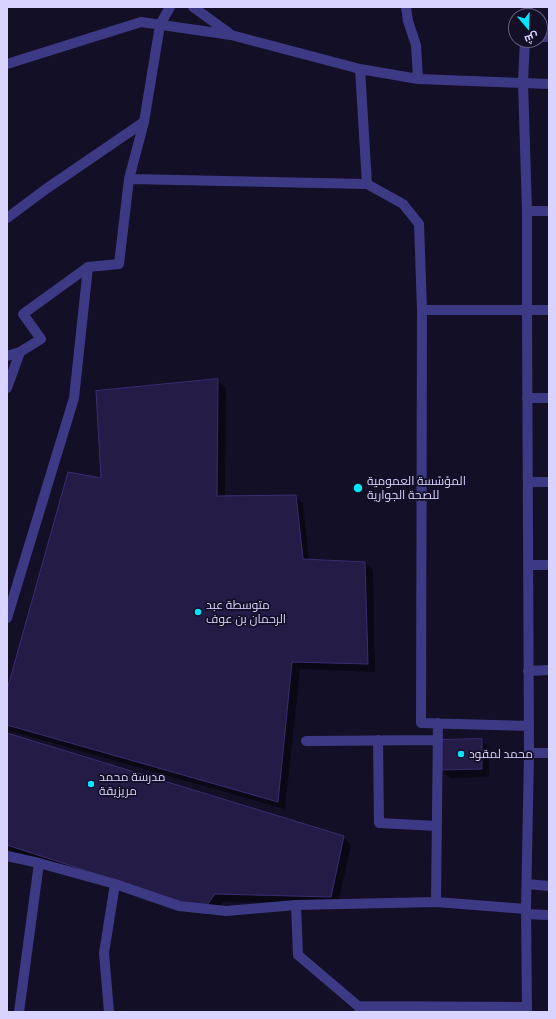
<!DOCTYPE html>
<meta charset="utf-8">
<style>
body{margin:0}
#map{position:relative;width:556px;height:1019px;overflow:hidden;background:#130f26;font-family:Ubuntu,Cairo,sans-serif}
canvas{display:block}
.frame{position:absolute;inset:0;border:8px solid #d9d4ff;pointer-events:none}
.north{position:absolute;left:508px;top:8px;width:40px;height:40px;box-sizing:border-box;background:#130f26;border:1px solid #625e7d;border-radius:50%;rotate:161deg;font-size:11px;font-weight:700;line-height:16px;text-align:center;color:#d9d4ff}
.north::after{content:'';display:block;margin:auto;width:14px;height:18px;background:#00e5ff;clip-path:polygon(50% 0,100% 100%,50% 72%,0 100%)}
</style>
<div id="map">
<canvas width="556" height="1019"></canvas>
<div class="frame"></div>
<div class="north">ش</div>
</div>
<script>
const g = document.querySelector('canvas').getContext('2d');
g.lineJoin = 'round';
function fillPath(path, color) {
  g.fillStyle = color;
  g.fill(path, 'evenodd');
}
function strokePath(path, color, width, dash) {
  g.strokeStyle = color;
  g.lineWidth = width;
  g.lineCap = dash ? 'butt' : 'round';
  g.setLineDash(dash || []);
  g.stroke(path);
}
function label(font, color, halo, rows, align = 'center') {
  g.font = font + ' Ubuntu,Cairo,sans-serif';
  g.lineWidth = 3.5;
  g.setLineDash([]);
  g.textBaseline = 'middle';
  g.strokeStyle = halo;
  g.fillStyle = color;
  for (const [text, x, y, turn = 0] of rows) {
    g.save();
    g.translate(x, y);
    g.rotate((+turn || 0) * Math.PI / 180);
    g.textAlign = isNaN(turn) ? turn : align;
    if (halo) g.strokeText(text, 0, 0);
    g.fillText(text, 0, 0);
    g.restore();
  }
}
fillPath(new Path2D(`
 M218,380L226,388L225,497L295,496L303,504L309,560L365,562L373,570L375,672L300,669L285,809L7,730V694L102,479L97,392Z
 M7,734L343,837L351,845L338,904L223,902L212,916L7,849Z
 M481,740L489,748V777L450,778L442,770Z`), '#0007');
const building = new Path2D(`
 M218,379L217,496L296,495L303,559L365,562L368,664L292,662L278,802L7,725V690L68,472L101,478L96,391Z
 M7,733L344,836L331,897L215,894L204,909L7,845Z
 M482,739V769L441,770L438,740Z`);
fillPath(building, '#241b47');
strokePath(building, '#3b2d73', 1);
strokePath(new Path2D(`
 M193,7L229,33
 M406,7L408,21L416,45L418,79
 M527,16L528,7
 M540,37H549
 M525,40L523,82L527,211V309L529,753L526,909L527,1012
 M7,64L141,22L231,35L360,69L418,79L549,84
 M360,69L367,184L403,204L419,224L422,310L421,723L529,726
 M129,179L367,184
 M527,211H549
 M7,218L46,189L144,122
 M422,310H549
 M7,356L20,352
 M7,388L20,352L41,339L23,314L88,267L119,264L129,179L144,122L160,25L170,7
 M527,398H549
 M528,482H549
 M528,565H549
 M7,618L74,398L88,267
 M528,671L549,670
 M378,740L379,823L437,826
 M306,741L438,740
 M529,753H549
 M7,856L39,863L115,884L179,906L226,911L296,905L436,902L526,909
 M527,884L549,886
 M436,902L438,723
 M296,905L298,955L358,1006L361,1012
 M526,914L549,915
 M358,1006L527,1007
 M19,1012L39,863
 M109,1012L104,953L115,884`), '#3d3a85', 10);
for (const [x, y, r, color] of [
 [358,488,5,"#00e5ff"],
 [198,612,4,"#00e5ff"],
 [461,754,4,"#00e5ff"],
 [91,784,4,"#00e5ff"]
]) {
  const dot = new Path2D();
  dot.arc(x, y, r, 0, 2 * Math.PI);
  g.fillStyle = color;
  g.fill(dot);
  strokePath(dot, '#130f26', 1.5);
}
label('12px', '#d9d4ff', '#130f26', [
 ["المؤسّسة العمومية",367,481],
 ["للصحة الجوارية",367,495],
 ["متوسطة عبد",206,605],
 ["الرحمان بن عوف",206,619],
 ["محمد لمقود",469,754],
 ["مدرسة محمد",99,777],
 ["مريزيقة",99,791]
], 'left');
</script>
